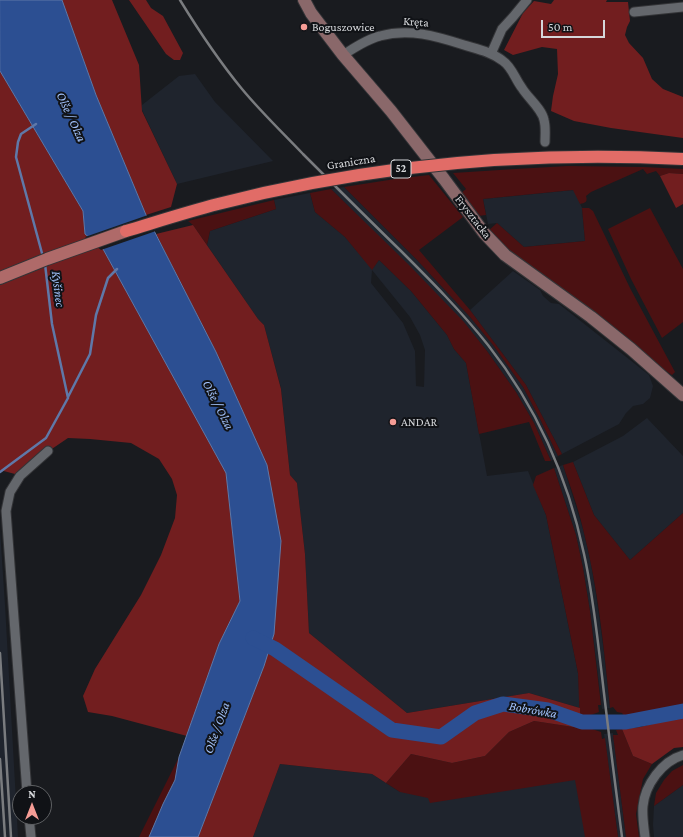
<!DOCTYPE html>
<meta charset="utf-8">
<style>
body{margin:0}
#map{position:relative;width:683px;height:837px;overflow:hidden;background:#191b1f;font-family:"Crimson Pro",serif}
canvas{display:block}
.north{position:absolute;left:12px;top:785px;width:40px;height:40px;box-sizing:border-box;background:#101216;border:1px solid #5f6164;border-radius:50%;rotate:0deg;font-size:11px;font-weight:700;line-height:16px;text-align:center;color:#d5d7da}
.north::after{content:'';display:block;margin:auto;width:14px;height:18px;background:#f59c95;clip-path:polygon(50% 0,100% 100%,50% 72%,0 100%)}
.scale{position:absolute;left:541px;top:20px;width:64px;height:18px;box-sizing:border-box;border:2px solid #d5d7da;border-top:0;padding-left:5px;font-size:12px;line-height:14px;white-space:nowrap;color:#d5d7da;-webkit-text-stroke:3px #101216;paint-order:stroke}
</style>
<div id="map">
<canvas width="683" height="837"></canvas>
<div class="north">N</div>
<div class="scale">50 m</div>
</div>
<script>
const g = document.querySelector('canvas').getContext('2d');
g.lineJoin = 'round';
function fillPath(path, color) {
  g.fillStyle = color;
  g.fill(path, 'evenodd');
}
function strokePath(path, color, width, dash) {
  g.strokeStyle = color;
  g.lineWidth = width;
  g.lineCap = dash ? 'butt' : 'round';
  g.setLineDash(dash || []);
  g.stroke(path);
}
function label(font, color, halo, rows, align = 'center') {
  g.font = font + ' "Crimson Pro",serif';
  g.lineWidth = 4;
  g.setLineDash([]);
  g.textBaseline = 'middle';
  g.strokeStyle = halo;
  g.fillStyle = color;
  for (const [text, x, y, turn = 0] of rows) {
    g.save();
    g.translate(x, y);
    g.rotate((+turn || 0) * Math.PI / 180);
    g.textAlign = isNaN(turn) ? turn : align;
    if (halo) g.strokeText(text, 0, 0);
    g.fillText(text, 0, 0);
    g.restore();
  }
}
fillPath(new Path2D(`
 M195,74L215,102L273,161L177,184L142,110V105L179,76Z
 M344,187L417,260L470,317L493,345L523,387L541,421L558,456L551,461L534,423L516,392L487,351L464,323L331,189Z
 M574,190L582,208L585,241L524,247L497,223L488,224L483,199Z
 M310,193L315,212L345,237L372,269L379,260L411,291L447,335L454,349L466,363L487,476L528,471L546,515L578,673L580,708L529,693L407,713L309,633L305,554L297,483L290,475L281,388L264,325L258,319L207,245L210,231L276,209L274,200ZM372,270L410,317L420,335L425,350L424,387L416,386L415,351L403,323L371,283Z
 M513,271L540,290L543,296L551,303L559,304L649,375L653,386L650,398L643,404L633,406L626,413L619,424L562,454L526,385L470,310Z
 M647,418L683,456V513L630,560L594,515L573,462L623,436Z
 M563,465L583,529L590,559L595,587L604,652L610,708L602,709L590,611L583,568L576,535L554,468Z
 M0,530L5,605L18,837H0Z
 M613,733L626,837H618L604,734Z
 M590,735L597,837H253L280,764L372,774L400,792Z
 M683,785V837H654L653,825L654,806Z`), '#1f242d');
fillPath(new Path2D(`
 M568,166L644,167L683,169V174L669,173L660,176L656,171L647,174L643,169L591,192L586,196C588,202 585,203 580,204L573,190L483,199L486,215L478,216L461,193L466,189L453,173L515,169Z
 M429,175L463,217L419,250L470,310L526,385L562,454L558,456L541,421L523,387L493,345L470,317L417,260L344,187L395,179Z
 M331,189L410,266L464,322L487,351L516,392L534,423L551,461H545L529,422L479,434L466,363L454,349L447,335L411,291L379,260L372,270L345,237L315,212L310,193Z
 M274,200L276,209L210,231L207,245L193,225L188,221Z
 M582,208H589L593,211L630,288L675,372L672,375L661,368L504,248L488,231L497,223L524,247L585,241Z
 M650,208L683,269V322L662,338L631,279L608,229Z
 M573,462L594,515L630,560L683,513V708L630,718L625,717L622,713L617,712L613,707L610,708C604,648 598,587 583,529C578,507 570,486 563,465Z
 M554,468L576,535L583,568L590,611L601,705H598L599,712L588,716L589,728L601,732L602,739L605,738L618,837H585L575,780L430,803L428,798L400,792L386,783L411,754L452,763L485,756L509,732L534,721L580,728L578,673L546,515L533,485L536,476Z
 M622,729L633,756L652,764L643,779L636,814L639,837H626L613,735H618L616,730Z
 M179,757L175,780L163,804L149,837H139Z
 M683,765V785L654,806L656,793L664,780L672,771Z`), '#4b1112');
fillPath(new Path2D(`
 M62,0H112L139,65L142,111L177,184L171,207L146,215L96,95Z
 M129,0H146L151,8L163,16L183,53L180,60H174L166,54Z
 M554,0H607L606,2H628L630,21L627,27L625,35L629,43L643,58L652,79L663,89L683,97V138L611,128L574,121L551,111L553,96L558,74L557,49L542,47L513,55L504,50L523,13L534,1L551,4Z
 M0,71L83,211L85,234L103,249L226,472L240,601L219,644L187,736L112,716L88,712L83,696L95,669L141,595L161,555L175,518L177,495L172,479L159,459L131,443L90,439L68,438L15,474L0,470Z
 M669,173L683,174V204L676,208L660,176Z
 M193,225L258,319L264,325L281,389L290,475L297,483L305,554L309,633L407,713L529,693L580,708V728L534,721L509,732L485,756L452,763L411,754L386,783L372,774L280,764L253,837H198L264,666L267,465L216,352L156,234Z
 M683,716V747L674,748L652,764L633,756L622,729L640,727Z`), '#721e1f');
const water = new Path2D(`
 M0,0H62L96,95L146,215L216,352L267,465L281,541L274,634L264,666L198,837H149L163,804L175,780L179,757L219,644L240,601L226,473L103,249L85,234L83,211L0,71Z`);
fillPath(water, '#2c4f92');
strokePath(water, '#5f78a8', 1);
fillPath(new Path2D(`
 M148,215L156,231L101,250L85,237Z`), '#191b1f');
strokePath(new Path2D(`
 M36,124L21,134L18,142L16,157L43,257
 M68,397L90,354L96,315L108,278L117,269
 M0,472L46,438L68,398L52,324L45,264`), '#5f78a8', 2.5);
strokePath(new Path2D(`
 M253,638L275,649L392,730L441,737L475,713L503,704L548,710L582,722H626L683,711`), '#2c4f92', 15);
const street = new Path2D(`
 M634,12L683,7
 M491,54L502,29L513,17L527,0
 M343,55C354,48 367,39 380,36C409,28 436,36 464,45C477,49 492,52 503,61C512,67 515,79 522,88C528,98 542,109 544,120C546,127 545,135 545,142
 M27,793L6,511L10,492L20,476L48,451
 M29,817L31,837
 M645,837C644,827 642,816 643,806C645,785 662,761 683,755`);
const secondary = new Path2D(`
 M304,0L311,13L343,55L391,111L444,179L484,233L505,255L591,317L631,349L683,395`);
const primary = new Path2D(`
 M0,278L47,259L126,231`);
strokePath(street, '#333437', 11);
strokePath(secondary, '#333437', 14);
strokePath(primary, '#333437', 14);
strokePath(street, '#64676c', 9);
strokePath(secondary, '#8a686a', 12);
strokePath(primary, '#af6a69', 12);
strokePath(new Path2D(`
 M180,0C199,31 219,61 242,89C261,112 282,132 303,154C335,186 368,219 401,251C431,281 461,311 488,345C536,406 568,478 584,554C593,594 597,635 602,676C608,729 615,783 622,837
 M0,653L11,837
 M0,759L5,837`), '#7a7c7f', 2.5);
const highwayBridge = new Path2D(`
 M126,231C156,222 187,212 218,204C370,165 527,151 683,159`);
strokePath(highwayBridge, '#333437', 14, []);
strokePath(highwayBridge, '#e16c67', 12);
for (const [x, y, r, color] of [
 [304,27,4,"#f59c95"],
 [393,422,4,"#f59c95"]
]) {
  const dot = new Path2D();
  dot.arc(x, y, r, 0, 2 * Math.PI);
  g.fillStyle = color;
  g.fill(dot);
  strokePath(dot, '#101216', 1.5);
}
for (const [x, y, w] of [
 [401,169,20]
]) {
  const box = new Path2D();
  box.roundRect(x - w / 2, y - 9, w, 18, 3);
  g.fillStyle = '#101216';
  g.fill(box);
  strokePath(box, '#d5d7da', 1);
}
label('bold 11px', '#d5d7da', null, [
 ["52",401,169]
]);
label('12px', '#d5d7da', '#101216', [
 ["Kręta",416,22,4],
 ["Graniczna",351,162,-9],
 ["Frysztacka",473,217,52]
]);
label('12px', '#d5d7da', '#101216', [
 ["Boguszowice",312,27],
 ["ANDAR",401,422]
], 'left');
label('italic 13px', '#a0c0f9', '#101216', [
 ["Olše / Olza",71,117,65],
 ["Kyšinec",58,289,83],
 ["Olše / Olza",218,405,63],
 ["Bobrówka",533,710,10],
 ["Olše / Olza",217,728,-70]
]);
</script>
